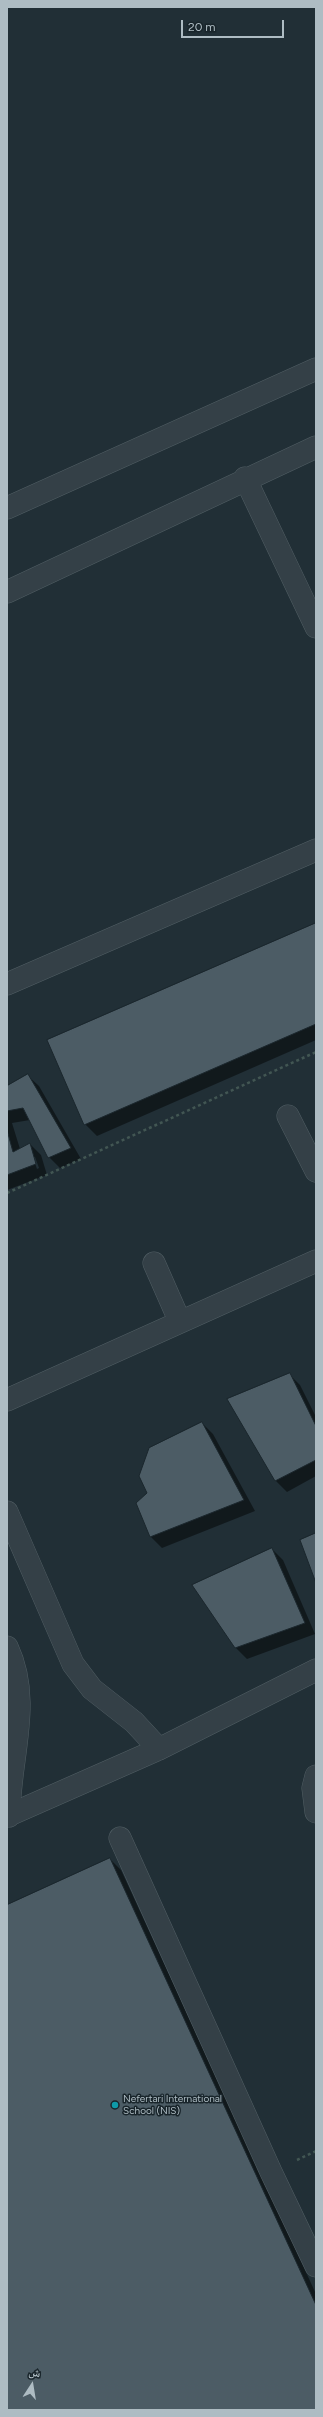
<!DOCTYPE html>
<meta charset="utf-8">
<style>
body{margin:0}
#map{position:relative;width:323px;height:2417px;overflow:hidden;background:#212f36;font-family:Figtree,"Noto Naskh Arabic",sans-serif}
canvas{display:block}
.frame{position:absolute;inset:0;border:8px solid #aebcc3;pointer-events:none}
.north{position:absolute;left:12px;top:2365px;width:40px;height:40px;-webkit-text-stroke:3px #19252b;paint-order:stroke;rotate:12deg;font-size:11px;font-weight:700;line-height:16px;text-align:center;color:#aebcc3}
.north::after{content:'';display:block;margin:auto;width:14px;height:18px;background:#aebcc3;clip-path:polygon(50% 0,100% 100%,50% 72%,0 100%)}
.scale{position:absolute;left:181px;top:20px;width:103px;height:18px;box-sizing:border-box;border:2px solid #aebcc3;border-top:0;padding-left:5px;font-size:12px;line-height:14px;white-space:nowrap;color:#aebcc3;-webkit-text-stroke:3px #19252b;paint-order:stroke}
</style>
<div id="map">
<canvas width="323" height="2417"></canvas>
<div class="frame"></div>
<div class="north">ش</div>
<div class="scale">20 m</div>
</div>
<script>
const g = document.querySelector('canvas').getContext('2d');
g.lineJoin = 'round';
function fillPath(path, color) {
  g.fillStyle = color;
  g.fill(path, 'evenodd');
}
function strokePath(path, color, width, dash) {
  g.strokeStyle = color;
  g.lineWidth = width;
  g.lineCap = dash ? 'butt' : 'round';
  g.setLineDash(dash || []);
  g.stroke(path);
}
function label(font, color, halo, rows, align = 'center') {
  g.font = font + ' Figtree,sans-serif';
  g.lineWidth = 3;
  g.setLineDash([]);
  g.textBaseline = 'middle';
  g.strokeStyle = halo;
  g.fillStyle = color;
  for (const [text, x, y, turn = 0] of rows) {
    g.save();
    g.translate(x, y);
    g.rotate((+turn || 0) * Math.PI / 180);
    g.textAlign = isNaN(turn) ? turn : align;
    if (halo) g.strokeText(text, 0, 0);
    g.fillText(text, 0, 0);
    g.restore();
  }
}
fillPath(new Path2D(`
 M316,924V1040L97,1136L85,1124Z
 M27,1075L39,1086L81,1159L60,1168L49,1157L30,1120L12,1123L20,1149L30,1144L41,1155L47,1175L7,1190V1087ZM33,1157H35L39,1168L37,1169Z
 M289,1374L300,1385L316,1417V1476L287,1492L276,1481L228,1400Z
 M202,1423L213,1434L255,1511L162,1548L151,1537L149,1493Z
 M272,1549L283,1560L315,1634L247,1659L236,1648L194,1585Z
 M110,1859L121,1870L316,2294V2410H7V1906Z`), '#0007');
const building = new Path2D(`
 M316,923V1024L84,1125L47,1040Z
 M28,1074L71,1148L48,1158L23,1108L7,1111V1086Z
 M7,1130L13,1152L30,1143L36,1164L7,1175Z
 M290,1373L316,1426V1460L275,1481L227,1399Z
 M202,1422L244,1500L150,1537L136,1503L147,1493L139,1476L149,1448Z
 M316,1533V1583L300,1540Z
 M272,1548L305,1623L235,1648L192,1585Z
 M110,1858L316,2305V2410H7V1905Z`);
fillPath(building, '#4c5c65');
strokePath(building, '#1b272d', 1);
const minor = new Path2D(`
 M245,478L316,627
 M7,508L316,369
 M7,592L316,447
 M7,984L316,850
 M288,1116L316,1171
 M154,1263L180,1322
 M7,1400L316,1261
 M7,1512L73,1664L92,1689L134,1722L159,1749
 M7,1647C33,1702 9,1758 9,1816
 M316,1776L313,1788L316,1812
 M7,1816L159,1749L316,1670
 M120,1838L271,2172L316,2266`);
strokePath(minor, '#515e64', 23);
strokePath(new Path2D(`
 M7,1193L316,1052
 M297,2160L316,2151`), '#425653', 2.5, [3, 3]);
strokePath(minor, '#344047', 22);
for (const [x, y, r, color] of [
 [115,2105,4,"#0f9aa8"]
]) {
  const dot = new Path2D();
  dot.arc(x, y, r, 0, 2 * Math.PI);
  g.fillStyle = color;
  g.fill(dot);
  strokePath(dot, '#19252b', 1.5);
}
label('10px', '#aebcc3', '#19252b', [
 ["Nefertari International",123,2099],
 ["School (NIS)",123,2111]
], 'left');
</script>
